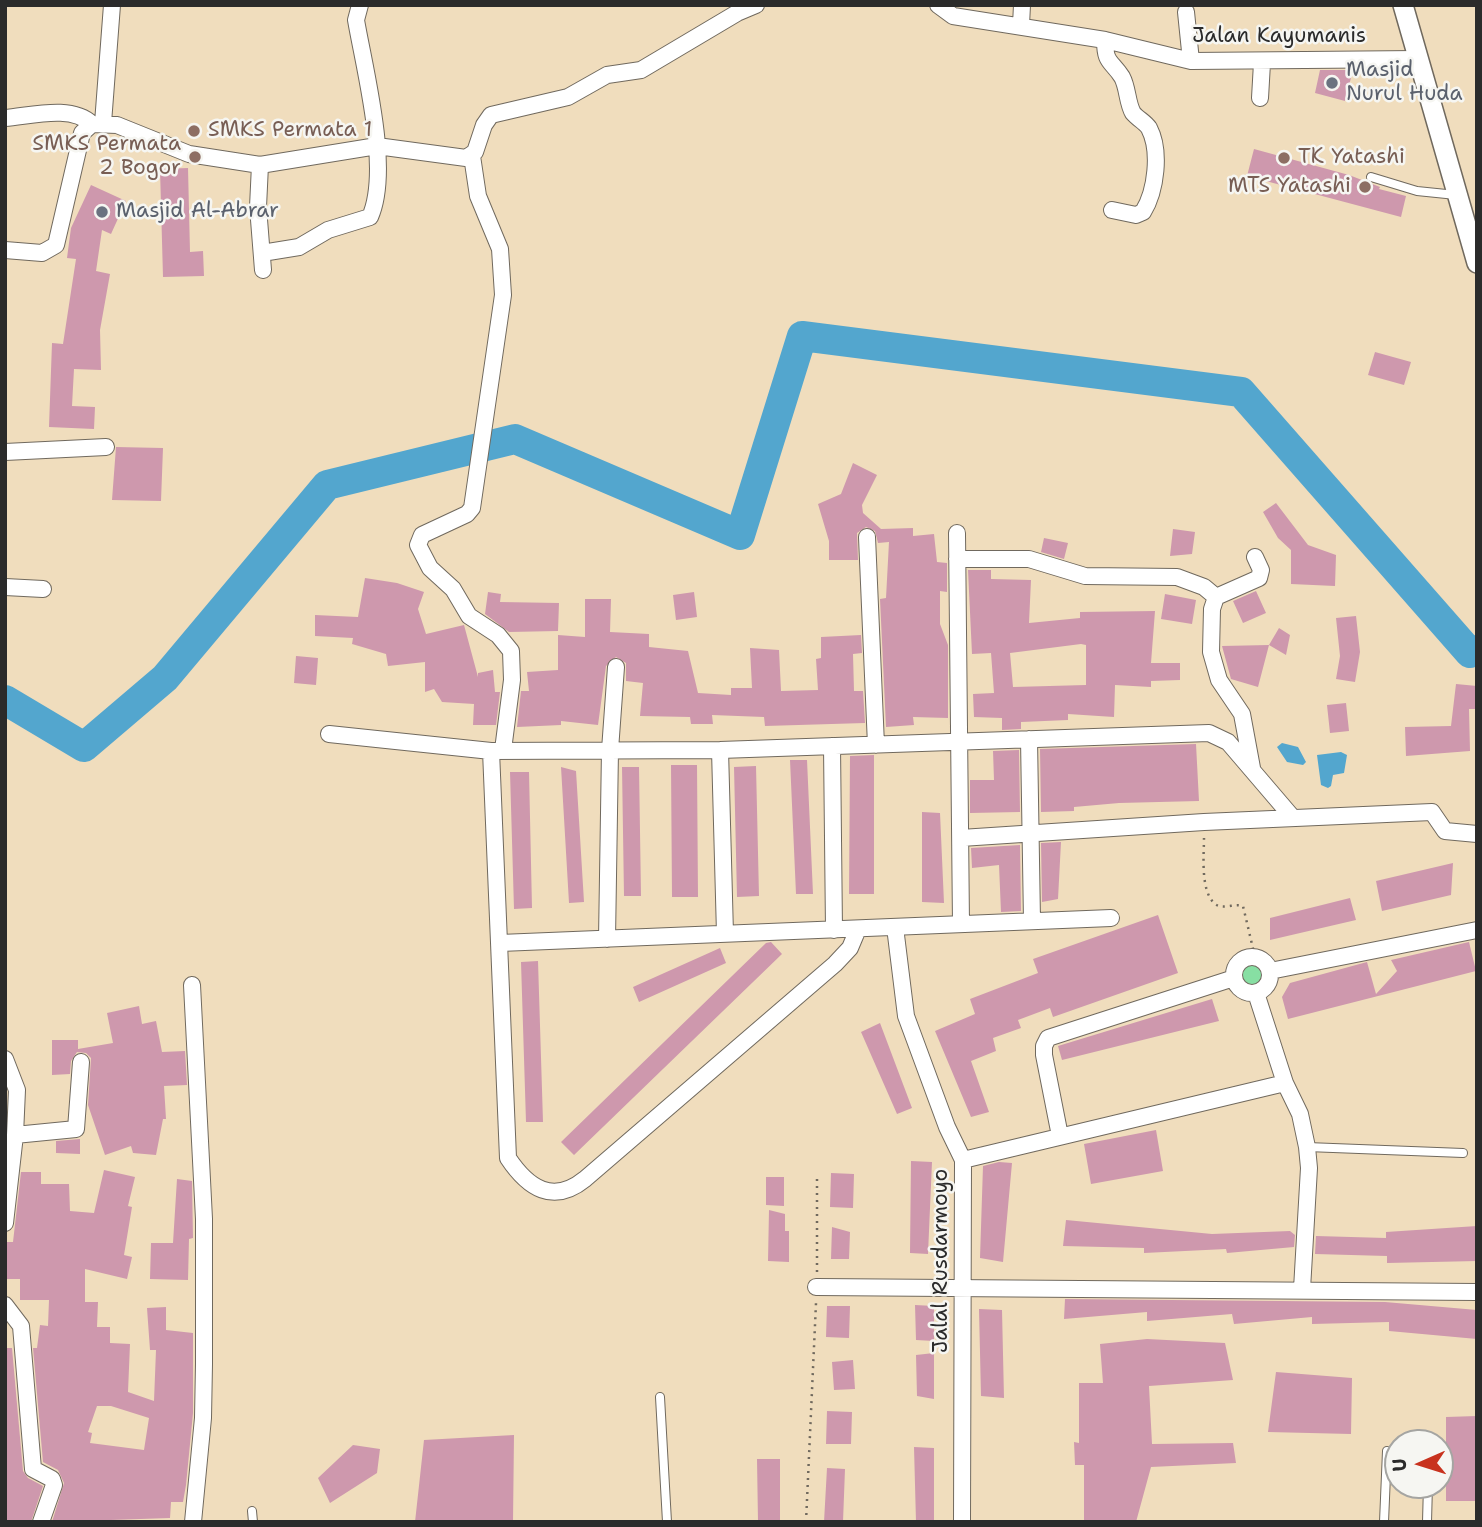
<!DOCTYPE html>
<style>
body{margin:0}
#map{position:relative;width:1482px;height:1527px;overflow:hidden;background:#f0ddbd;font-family:"Shantell Sans",sans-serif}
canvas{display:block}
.frame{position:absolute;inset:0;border:7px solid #2b2b2b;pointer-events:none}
.north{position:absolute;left:1384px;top:1429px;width:70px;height:70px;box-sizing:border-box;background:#f6f6f2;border:2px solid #a5a5a2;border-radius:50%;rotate:267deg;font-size:19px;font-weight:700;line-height:28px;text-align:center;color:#2b2b2b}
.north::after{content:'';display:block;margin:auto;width:24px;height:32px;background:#c8321e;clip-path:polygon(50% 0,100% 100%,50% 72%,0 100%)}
</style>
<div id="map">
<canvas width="1482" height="1527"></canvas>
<div class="frame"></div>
<div class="north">U</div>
</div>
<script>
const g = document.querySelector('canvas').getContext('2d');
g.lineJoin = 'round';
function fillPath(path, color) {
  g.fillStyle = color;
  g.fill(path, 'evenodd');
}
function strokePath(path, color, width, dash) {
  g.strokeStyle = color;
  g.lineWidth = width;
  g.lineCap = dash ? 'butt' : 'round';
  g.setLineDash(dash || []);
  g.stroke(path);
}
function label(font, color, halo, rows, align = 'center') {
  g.font = font + ' "Shantell Sans",sans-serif';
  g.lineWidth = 5;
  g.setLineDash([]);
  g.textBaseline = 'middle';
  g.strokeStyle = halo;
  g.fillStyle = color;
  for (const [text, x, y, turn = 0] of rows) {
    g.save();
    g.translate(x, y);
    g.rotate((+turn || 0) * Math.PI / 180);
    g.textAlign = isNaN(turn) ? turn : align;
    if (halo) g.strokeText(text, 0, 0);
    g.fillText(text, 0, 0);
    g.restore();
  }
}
fillPath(new Path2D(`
 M1239 974a13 13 0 1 1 26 0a13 13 0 1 1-26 0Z`), '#87dfa3');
fillPath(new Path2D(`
 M1282,743L1298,747L1306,762L1303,765L1287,762L1277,747Z
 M1341,752L1347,755L1344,773L1333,775L1331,786L1328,788L1321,785L1317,755Z`), '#53a6ce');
strokePath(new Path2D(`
 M5,700L84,747L165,678L327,485L515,439L740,535L802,336L1241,392L1470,653L1477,650`), '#53a6ce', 30);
fillPath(new Path2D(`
 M1320,70H1353L1345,101L1315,93Z
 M1254,149L1349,175L1380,187L1379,189L1406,196L1401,217L1247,176Z
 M188,168L190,252L203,251L204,276L163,277L160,169Z
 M91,185L126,201L111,234L102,230L96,271L110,274L100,330L101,370L74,369L72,406L95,407L94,429L49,427L52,343L63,344L76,259L67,258L71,228Z
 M1375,352L1411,362L1404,385L1368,375Z
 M116,447L163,448L161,501L112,500Z
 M853,463L877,475L862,505L863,513L881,529L913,528V536L934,534L937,562L947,563V592L940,591V624L948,645V718L913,717L914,725L886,727L880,599L886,598L889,542L878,543L875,531L866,527L857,533L858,560H829V541L818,504L841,494Z
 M1276,503L1308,545L1336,555L1335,586L1291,584V550L1278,538L1263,512Z
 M1173,529L1195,532L1192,554L1170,556Z
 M1044,538L1068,543L1064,559L1041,552Z
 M968,570H991V579L1031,580L1029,623L1080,618V612L1155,611L1151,663H1180V680L1151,681V687L1115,685L1114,717L1068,714V720L1021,722V729L1002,730V718L974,717L973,694L994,693L991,653L972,654ZM1081,644L1086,645V685L1013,687L1010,653Z
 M365,578L397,583L424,592L418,609L426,634L464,625L478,677V673L493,670L495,692H500L496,725H473L474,704L442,702L434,689L425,692V662L388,666L386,654L352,644L353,638L315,636V615L358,617Z
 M1256,591L1266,613L1243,623L1233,601Z
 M488,592L501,594L500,602L559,603L558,631L509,632L485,614Z
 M694,592L697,617L676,620L673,595Z
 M1165,594L1196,600L1192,624L1161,619Z
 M585,599H611L610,632L649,634V647L688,651L698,693L731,695V688H752L750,648L779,650L781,691L818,690L816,659L821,658V637L861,635L862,653L853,654L854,691H863L865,723L765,726L764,717L712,715L713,724H691L690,717L640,716L643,683L626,681V663L616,657L606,666L598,725L561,721V725L517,727L521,691H529L527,672L558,670V635L585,637Z
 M1356,616L1360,652L1355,682L1336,679L1340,656L1336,618Z
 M1279,628L1290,635L1286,655L1269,645Z
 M1269,645L1258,687L1231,679L1222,646Z
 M296,656L318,658L316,685L294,683Z
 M1456,684L1477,686V709H1469L1470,751L1406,756L1405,727L1451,726Z
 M1346,703L1349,731L1330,733L1327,705Z
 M1196,744L1199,801L1119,803L1074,807V811L1041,812L1040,749Z
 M1019,750L1020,812L970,813V780H994L993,751Z
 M874,755V894H849L850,756Z
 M790,760H807L813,894H796Z
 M671,765H697L698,897H672Z
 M756,766L759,896L737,897L734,767Z
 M561,767L576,771L584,902L569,903Z
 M622,767H639L641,896H624Z
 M510,772H529L532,908L514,909Z
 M922,812L940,813L944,903L922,902Z
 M1061,842L1058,899L1042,902L1041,843Z
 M1020,845L1021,911L1001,912L999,865L972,868L971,848Z
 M1453,863L1451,895L1382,911L1376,881Z
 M1350,898L1356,920L1270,940V918Z
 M1158,915L1178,973L1053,1017L1050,1008L1018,1020L1021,1028L993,1038L996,1051L971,1061L989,1112L971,1117L935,1031L975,1014L970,999L1038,973L1033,959Z
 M771,942L782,954L574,1155L561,1142L766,943Z
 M1469,942L1476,971L1288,1019L1282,997L1290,983L1367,962L1376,994L1397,971L1391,960Z
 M720,948L726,963L639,1002L633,987Z
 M538,961L543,1122H526L521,962Z
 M1212,999L1219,1021L1062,1060L1058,1046Z
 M139,1006L142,1024L156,1021L162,1052L185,1051L187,1085L164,1086L166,1119H163L156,1155L133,1153L131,1146L105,1155L88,1105L91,1058L86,1053L77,1052L71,1061L70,1074L52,1075V1040H78V1049L113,1043L107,1013Z
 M880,1023L912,1108L897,1114L861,1032Z
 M1156,1130L1163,1171L1091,1184L1084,1144Z
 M80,1139V1154L56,1153V1141Z
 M911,1161L932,1162L928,1254L910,1253Z
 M999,1162L1012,1163L1003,1262L980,1258L983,1166Z
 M104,1170L135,1177L128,1206L132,1207L124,1255L132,1257L127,1279L85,1269V1302H98L97,1327H110V1343L130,1344L128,1392L154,1401L156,1350H150L147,1308L166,1307V1330L193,1333V1413L186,1485L183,1502H171L170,1518L52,1522L64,1483L58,1470L43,1462L33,1348H37L40,1325L48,1326L49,1300H20V1279H5V1242H13L21,1172H41V1184H69L70,1211L94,1213ZM97,1406H111L149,1418L144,1450L90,1443L92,1433L88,1432Z
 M831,1173L854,1174L853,1208L830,1207Z
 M766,1177H784V1206L766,1205Z
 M177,1179L192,1181L193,1238L189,1239L188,1280L150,1279L151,1243H173Z
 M769,1210L785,1214V1231H789V1262L768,1261Z
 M1066,1220L1212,1234L1290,1231L1295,1235L1294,1247L1227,1253L1226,1249L1144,1253V1248L1063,1246Z
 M1477,1226V1261L1387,1263V1256L1315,1254L1316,1236L1386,1238V1232Z
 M832,1227L850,1232L849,1259H831Z
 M1065,1299L1385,1302L1477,1310V1339L1389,1331V1322L1312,1324V1317L1234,1324L1232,1314L1147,1321V1312L1064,1319Z
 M915,1305L934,1306V1341L916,1340Z
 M827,1306H850L849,1338L826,1337Z
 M979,1309L1002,1310L1004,1398L981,1396Z
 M1147,1339L1225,1343L1233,1380L1149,1386L1152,1444L1233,1443L1236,1463L1151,1467L1136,1522H1084V1465H1075L1074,1442L1079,1443V1383H1103L1100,1344Z
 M5,1348H12L23,1471L28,1478L43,1486L31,1522H5Z
 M934,1353V1399L917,1396L916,1355Z
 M853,1360L855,1389L834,1390L832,1362Z
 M1276,1372L1352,1378L1351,1434L1268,1432Z
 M827,1411L852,1412L851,1444H826Z
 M1477,1416V1501H1446V1417Z
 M514,1435L513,1522H415L424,1440Z
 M353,1445L380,1449L377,1473L330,1503L318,1478Z
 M914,1447L934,1448V1522H916Z
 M757,1459H780V1522H758Z
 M827,1468L845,1469L843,1522H824Z`), '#ce98ad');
const service = new Path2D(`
 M1371,177L1417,191L1456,195
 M1307,1147L1463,1153
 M660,1397L667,1522
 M1429,1443V1441
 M252,1511L253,1522
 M1384,1522L1387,1451
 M1427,1522L1428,1485`);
const minor = new Path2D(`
 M938,5L953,16L1105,40L1191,61L1418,59
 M1186,12L1191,61
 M1021,25L1022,5
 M1105,40C1105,64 1111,60 1122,77C1128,88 1127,103 1133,113C1138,119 1145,122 1149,128C1161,151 1156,191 1143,212L1136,215L1112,210
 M1260,98L1262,63
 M5,118C31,116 71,104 92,124
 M103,123L112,5
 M472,156L478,196L500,249L503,295L472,508L467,514L422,535L418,545L430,568L453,589L469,616L498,635L511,651L512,680L503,750
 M260,165L258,207L263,270
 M5,250L42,253L56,245L82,133L92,124L117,125L189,154L260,165L377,146L466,158L475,152L484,125L491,115L568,97L607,75L641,70L737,13L756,5
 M262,253L299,247L328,230L370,217C391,170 365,72 356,20L360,5
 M5,452L106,447
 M957,533L961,924
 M867,537L876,745
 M957,559H1029L1085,576L1177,577L1204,587L1216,597
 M5,587L43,589
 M329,734L491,751L720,750L1209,733L1228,742L1293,818
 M1029,739L1032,921
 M832,746L834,930
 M720,750L725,934
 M491,751L508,1158C528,1188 553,1205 585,1179L835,964L850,948L858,929
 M1252,768L1242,714L1219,680L1211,652L1212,609L1216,597L1259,578L1261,570L1255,557
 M961,838L1204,822L1432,812L1445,831L1477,834
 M895,927L906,1016L947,1127L963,1160L962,1522
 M607,939L610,750L616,667
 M500,943L1111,918
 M1234 975a18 18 0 1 1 36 0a18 18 0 1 1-36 0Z
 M1270,971L1477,930
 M192,985L204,1219V1364L203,1418L193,1522
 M1256,993L1285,1083L1300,1114L1307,1147L1309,1168L1302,1289
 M5,1059L17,1090L15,1135L5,1223
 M15,1135L76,1129L81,1062
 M1060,1136L1044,1055V1046L1048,1038L1234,978
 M963,1160L1285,1083
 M816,1287L1477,1292
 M5,1305L21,1326L33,1469L52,1479L54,1485L41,1522`);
const tertiary = new Path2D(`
 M1403,5L1477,263`);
strokePath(service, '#70695e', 10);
strokePath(minor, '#70695e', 18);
strokePath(tertiary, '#70695e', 22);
strokePath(new Path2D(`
 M1204,838C1204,855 1200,891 1215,904C1223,910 1234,903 1243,906L1255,957
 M817,1272V1174
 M806,1522L816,1303`), '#70695e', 2.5, [2, 5]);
strokePath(service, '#fff', 8);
strokePath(minor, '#fff', 16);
strokePath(tertiary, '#fff', 19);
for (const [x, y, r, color] of [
 [1332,83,7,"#6b7280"],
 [194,131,7,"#8d6e63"],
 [195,157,7,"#8d6e63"],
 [1284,158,7,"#8d6e63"],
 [1365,187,7,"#8d6e63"],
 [102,212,7,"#6b7280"]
]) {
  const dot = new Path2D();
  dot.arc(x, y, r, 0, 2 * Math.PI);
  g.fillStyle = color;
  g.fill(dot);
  strokePath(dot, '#f6f6f2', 2.5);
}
label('21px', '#2b2b2b', '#f6f6f2', [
 ["Jalan Kayumanis",1279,37],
 ["Jalal Rusdarmoyo",942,1261,-90]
]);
label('21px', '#5b616d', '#f6f6f2', [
 ["Masjid",1346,71],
 ["Nurul Huda",1346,95],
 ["Masjid Al-Abrar",116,212]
], 'left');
label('21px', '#785e54', '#f6f6f2', [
 ["SMKS Permata 1",208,131],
 ["SMKS Permata",181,145,"right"],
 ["2 Bogor",181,169,"right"],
 ["TK Yatashi",1298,158],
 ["MTS Yatashi",1351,187,"right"]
], 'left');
</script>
